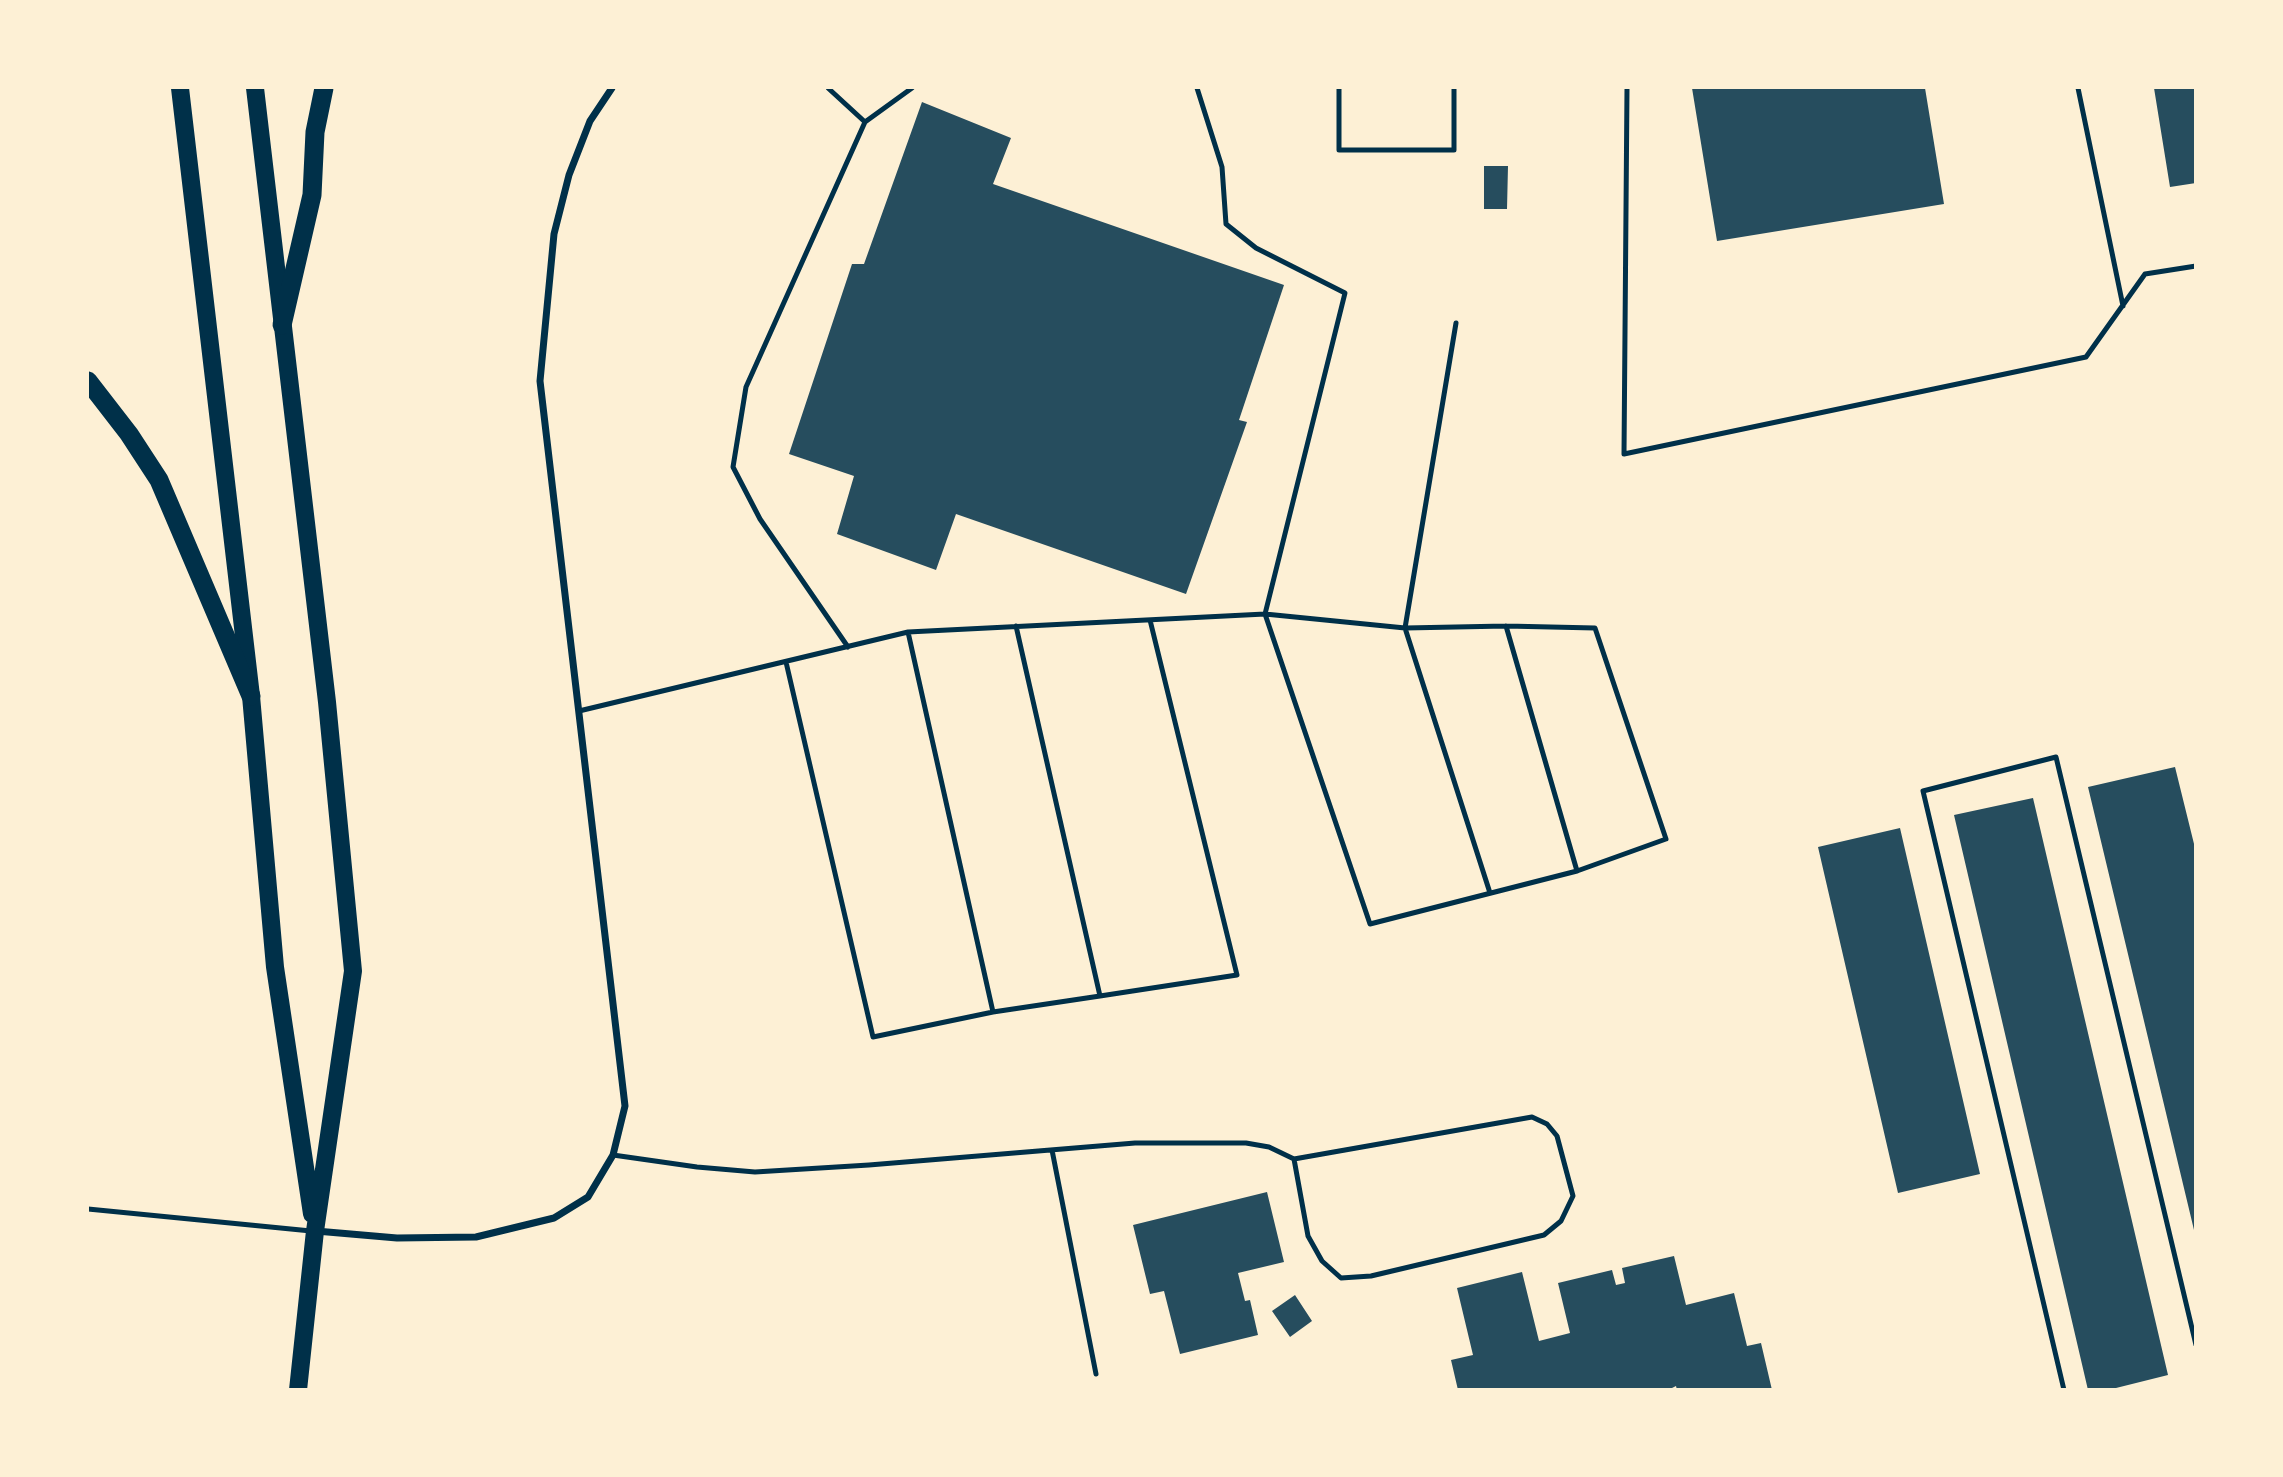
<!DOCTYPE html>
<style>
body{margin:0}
#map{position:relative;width:2283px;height:1477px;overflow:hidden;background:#fdf0d5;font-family:Arial,sans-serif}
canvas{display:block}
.frame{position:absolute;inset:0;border:89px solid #fdf0d5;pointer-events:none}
</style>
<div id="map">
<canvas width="2283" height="1477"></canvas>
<div class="frame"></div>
</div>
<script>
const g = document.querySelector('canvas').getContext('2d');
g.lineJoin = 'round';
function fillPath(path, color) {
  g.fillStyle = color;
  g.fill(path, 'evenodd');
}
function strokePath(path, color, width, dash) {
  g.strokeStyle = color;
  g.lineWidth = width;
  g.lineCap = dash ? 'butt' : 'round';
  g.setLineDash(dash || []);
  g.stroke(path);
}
fillPath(new Path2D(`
 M1692,88H1925L1944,204L1717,241Z
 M2154,88H2196V183L2170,187Z
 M922,102L1011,138L993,184L1284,285L1239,420L1247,422L1186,594L956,514L936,570L837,534L854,476L789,454L852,264H864Z
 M1484,166H1508L1507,209H1484Z
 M2175,767L2196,852L2194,1230L2088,787Z
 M2033,798L2168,1375L2108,1390H2088L1954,815Z
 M1900,828L1980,1174L1898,1193L1818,847Z
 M1267,1192L1284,1262L1238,1273L1245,1301L1250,1300L1258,1335L1180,1354L1164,1291L1150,1294L1133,1225Z
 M1674,1256L1686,1305L1734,1293L1747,1346L1761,1343L1772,1390H1677L1676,1386L1668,1390H1458L1451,1360L1473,1355L1457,1288L1522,1272L1539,1341L1570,1333L1558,1283L1612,1270L1616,1285L1625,1283L1622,1268Z
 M1295,1295L1312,1321L1290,1337L1272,1311Z`), '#264d5e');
strokePath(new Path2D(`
 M828,88L865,122
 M1339,88V150H1454V88
 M1627,88L1624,454L2086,357L2145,274L2196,266
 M2078,88L2123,306
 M1456,323L1405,628L1490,893
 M1016,626L1100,996L1237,975L1150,620
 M1506,626L1577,871
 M848,647L760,519L733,467L746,387L865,122L912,88
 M786,662L873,1037L993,1012L908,632
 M579,711L908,632L1265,614L1405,628L1506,626L1595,628L1666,839L1577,871L1370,924L1265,614L1345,293L1256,248L1226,224L1222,167L1197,88
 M993,1012L1100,996
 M1052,1150L1096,1374
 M613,1155L697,1167L755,1172L869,1165L1135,1143H1246L1269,1147L1294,1159L1532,1117L1547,1124L1557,1136L1573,1196L1561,1221L1544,1235L1371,1276L1341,1278L1322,1261L1308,1236L1294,1159
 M88,1209L311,1231
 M2064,1390L1923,791L2056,757L2196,1345`), '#003049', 5);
strokePath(new Path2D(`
 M316,1231L397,1238L476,1237L554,1218L588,1197L613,1155L625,1106L540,381L554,234L569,175L590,121L612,88`), '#003049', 7);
strokePath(new Path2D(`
 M180,88L251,696L275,967L312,1214
 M255,88L327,702L353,971L315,1231L298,1390`), '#003049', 18);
strokePath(new Path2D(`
 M282,325L312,195L315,132L324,88
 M88,381L129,434L159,480L251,696`), '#003049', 19);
</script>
